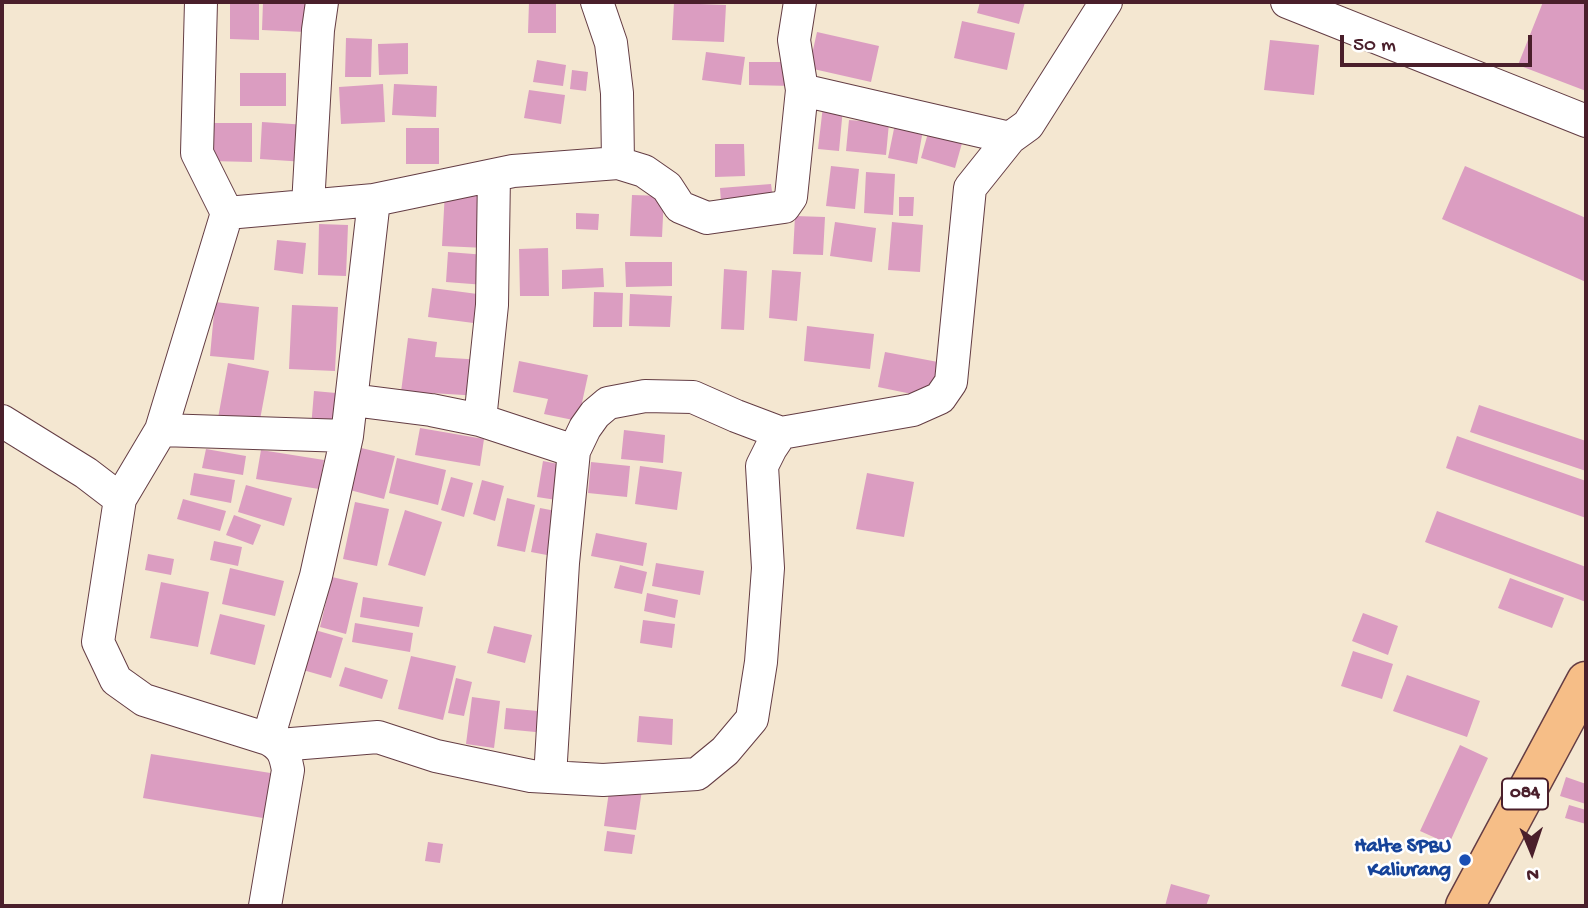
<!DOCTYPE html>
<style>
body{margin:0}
#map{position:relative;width:1588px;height:908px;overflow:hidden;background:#f4e7d1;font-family:"Gochi Hand",sans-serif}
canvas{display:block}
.frame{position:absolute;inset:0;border:4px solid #4a1f2b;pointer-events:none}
.north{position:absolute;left:1497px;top:817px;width:70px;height:70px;-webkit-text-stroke:5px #fff;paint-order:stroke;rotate:178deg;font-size:19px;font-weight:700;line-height:28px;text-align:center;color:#4a1f2b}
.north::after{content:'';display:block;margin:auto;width:24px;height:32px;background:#4a1f2b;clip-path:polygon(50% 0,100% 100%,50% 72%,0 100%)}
.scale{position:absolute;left:1340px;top:35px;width:192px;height:32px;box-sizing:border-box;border:4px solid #4a1f2b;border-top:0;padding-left:9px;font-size:21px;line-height:24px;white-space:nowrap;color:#4a1f2b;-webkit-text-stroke:5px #fff;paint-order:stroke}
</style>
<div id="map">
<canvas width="1588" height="908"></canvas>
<div class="frame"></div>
<div class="north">N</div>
<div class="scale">50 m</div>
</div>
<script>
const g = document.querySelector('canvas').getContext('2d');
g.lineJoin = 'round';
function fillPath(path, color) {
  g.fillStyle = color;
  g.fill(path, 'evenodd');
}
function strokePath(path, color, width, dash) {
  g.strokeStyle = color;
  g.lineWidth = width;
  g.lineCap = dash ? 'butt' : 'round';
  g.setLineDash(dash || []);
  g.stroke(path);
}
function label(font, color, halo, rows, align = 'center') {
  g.font = font + ' "Gochi Hand",sans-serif';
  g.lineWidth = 5;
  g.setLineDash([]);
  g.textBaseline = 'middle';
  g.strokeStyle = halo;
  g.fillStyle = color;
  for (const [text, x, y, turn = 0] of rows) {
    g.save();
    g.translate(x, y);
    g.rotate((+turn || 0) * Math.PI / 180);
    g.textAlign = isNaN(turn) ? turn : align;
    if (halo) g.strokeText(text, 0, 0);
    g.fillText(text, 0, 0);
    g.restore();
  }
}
fillPath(new Path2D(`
 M230,2H259V40L230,39Z
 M263,2H306L305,32L262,30Z
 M529,2H556V33H528Z
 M980,2H1025L1019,24L977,13Z
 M1543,2H1586V91L1518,65Z
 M674,3L726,5L724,42L672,40Z
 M962,21L1015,33L1007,70L954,58Z
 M817,32L879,46L871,82L809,68Z
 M346,38L372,39L371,77H345Z
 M1270,40L1319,45L1314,95L1264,90Z
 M408,43V74L379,75L378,44Z
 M706,52L745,57L741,85L702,80Z
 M537,60L566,65L563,86L533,82Z
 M749,62H793L792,86L749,85Z
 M572,70L588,72L586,91L570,89Z
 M240,73H286V106H240Z
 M383,84L385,122L341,124L339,87Z
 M394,84L437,86L436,117L392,115Z
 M529,90L565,95L561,124L524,118Z
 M823,106L843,108L839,151L818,149Z
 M896,119L924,124L917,164L888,158Z
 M849,120L889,123L886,155L846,151Z
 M262,122L307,125L305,162L260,159Z
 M211,123H252V162L210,161Z
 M930,126L964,136L955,168L921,158Z
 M406,128H439V164H406Z
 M715,144H744L745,176L715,177Z
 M831,166L859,169L855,209L826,206Z
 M1465,166L1586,218V282L1442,219Z
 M866,172L895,174L893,215L864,213Z
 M771,184L773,198L721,202L720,188Z
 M445,191L488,193L486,248L442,246Z
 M632,195L664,196L662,237L630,236Z
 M899,197H914L913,216H899Z
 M576,213L599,214L598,230L576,229Z
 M795,216L825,217L823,255L793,254Z
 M835,222L876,228L872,262L830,256Z
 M892,222L923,225L920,272L888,270Z
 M319,224L348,225L346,276L318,275Z
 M277,240L306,243L303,274L274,270Z
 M548,248L549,296H520L519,249Z
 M448,252L486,255L485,285L446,282Z
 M625,262H672V286L626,287Z
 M603,268L604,287L562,289V270Z
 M724,269L747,271L744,330L721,329Z
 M772,270L801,272L797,321L769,318Z
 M432,288L485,295L481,324L428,317Z
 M594,292L623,293L622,327H593Z
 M630,294L672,296L670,327L629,326Z
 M215,302L259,307L254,360L210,356Z
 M292,305L338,307L335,371L289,369Z
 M807,326L874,334L870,369L804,361Z
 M408,338L437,342L435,357L483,360L480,396L431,393L430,395L401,392Z
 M885,352L938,362L931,398L878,387Z
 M519,361L588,375L578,421L544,414L548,399L513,392Z
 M228,363L269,371L259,425L218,418Z
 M314,391L347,394L343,431L311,428Z
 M1479,405L1586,441V471L1470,432Z
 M420,428L484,439L480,466L415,455Z
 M624,430L665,435L663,463L621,459Z
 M1457,436L1586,481V518L1446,468Z
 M357,447L395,456L384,499L346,489Z
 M206,449L246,456L243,475L202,468Z
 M261,450L324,460L319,489L256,479Z
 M397,458L446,470L438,505L389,493Z
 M543,461L569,466L563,501L537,497Z
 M591,462L630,466L627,497L588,493Z
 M640,466L682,472L677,510L635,504Z
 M194,473L235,480L231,503L190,495Z
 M867,473L914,482L904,537L856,529Z
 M451,477L473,483L464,517L441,510Z
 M482,480L504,486L495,521L473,514Z
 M246,485L292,498L284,526L238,512Z
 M507,498L535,505L525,552L497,546Z
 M183,499L226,511L220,531L177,519Z
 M355,502L389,509L377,566L343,559Z
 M540,508L561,512L552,556L531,552Z
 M405,510L442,522L425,576L388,565Z
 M1437,511L1586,567V602L1425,542Z
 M234,515L261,525L253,545L226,535Z
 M596,533L647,543L643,566L591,556Z
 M214,541L242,547L238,566L210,560Z
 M148,554L174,559L171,575L145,570Z
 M656,563L704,571L700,595L652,586Z
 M620,565L647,572L642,594L614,588Z
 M230,568L284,581L275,616L222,604Z
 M332,577L358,583L346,634L320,627Z
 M1510,578L1564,598L1552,628L1498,608Z
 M161,582L209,592L198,647L150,638Z
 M647,593L678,600L675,618L644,611Z
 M363,597L423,607L419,627L360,617Z
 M1363,613L1398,626L1388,655L1352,641Z
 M220,614L265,625L255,665L210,654Z
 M643,620L675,624L672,648L640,643Z
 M355,623L413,633L410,652L352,642Z
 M494,626L532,635L525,663L487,653Z
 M315,630L343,638L331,678L303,670Z
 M1353,651L1393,664L1382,699L1341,686Z
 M411,656L456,666L443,720L398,709Z
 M345,667L388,680L382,699L339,686Z
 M1407,675L1480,701L1467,737L1393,711Z
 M456,678L472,682L464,716L448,713Z
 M472,697L500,701L494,748L466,744Z
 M506,708L548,712L546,733L504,729Z
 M639,716L673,719L672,745L637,742Z
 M1460,745L1488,758L1449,844L1420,831Z
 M151,754L283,775L275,820L143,798Z
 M1566,777L1586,784V804L1560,796Z
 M610,785L642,790L636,830L604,826Z
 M1569,805L1586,810V824L1565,818Z
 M607,831L635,835L632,854L604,851Z
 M428,842L443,844L440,863L425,861Z
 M1171,884L1210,895L1206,906H1165Z`), '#db9dc1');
const street = new Path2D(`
 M597,2L611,43L617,93L618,163
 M1287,2L1586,121
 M802,90L1010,138
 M308,205L318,30L322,2
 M227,213L374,200L513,171L618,163L644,171L667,187L680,207L707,218L784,207L791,197L802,90L794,40L800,2
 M352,400L431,410L480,420L574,451
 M480,420L492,305L494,175
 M2,421L86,473L120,499
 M161,430L227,213L197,153L201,2
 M268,739L316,576L347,436L374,200
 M279,745L378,737L436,756L531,776L603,780L697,774L725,751L752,719L761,662L768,568L762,466L771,448L781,433
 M550,777L563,563L574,451L585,428L595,414L608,403L645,396L693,397L736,416L781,433L913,410L940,398L951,382L970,188L1010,138L1028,125L1106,2
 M265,906L288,770C285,754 283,747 268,739L144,700L116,680L98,642L120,499L161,430L347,436`);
const primary = new Path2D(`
 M1465,906L1586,681`);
strokePath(street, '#643d44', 34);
strokePath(primary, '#643d44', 41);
strokePath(street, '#fff', 32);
strokePath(primary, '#f6be87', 38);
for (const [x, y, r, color] of [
 [1465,860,7,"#1a4fb4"]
]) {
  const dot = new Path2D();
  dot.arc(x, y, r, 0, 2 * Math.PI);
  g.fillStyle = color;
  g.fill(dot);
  strokePath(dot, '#fff', 2.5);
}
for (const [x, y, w] of [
 [1525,794,46]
]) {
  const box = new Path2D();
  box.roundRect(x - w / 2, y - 15.5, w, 31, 5);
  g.fillStyle = '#fff';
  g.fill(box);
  strokePath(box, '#4a1f2b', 2);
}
label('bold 19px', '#4a1f2b', null, [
 ["084",1525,794]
]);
label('bold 21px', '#164399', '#fff', [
 ["Halte SPBU",1451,848],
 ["Kaliurang",1451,872]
], 'right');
</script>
